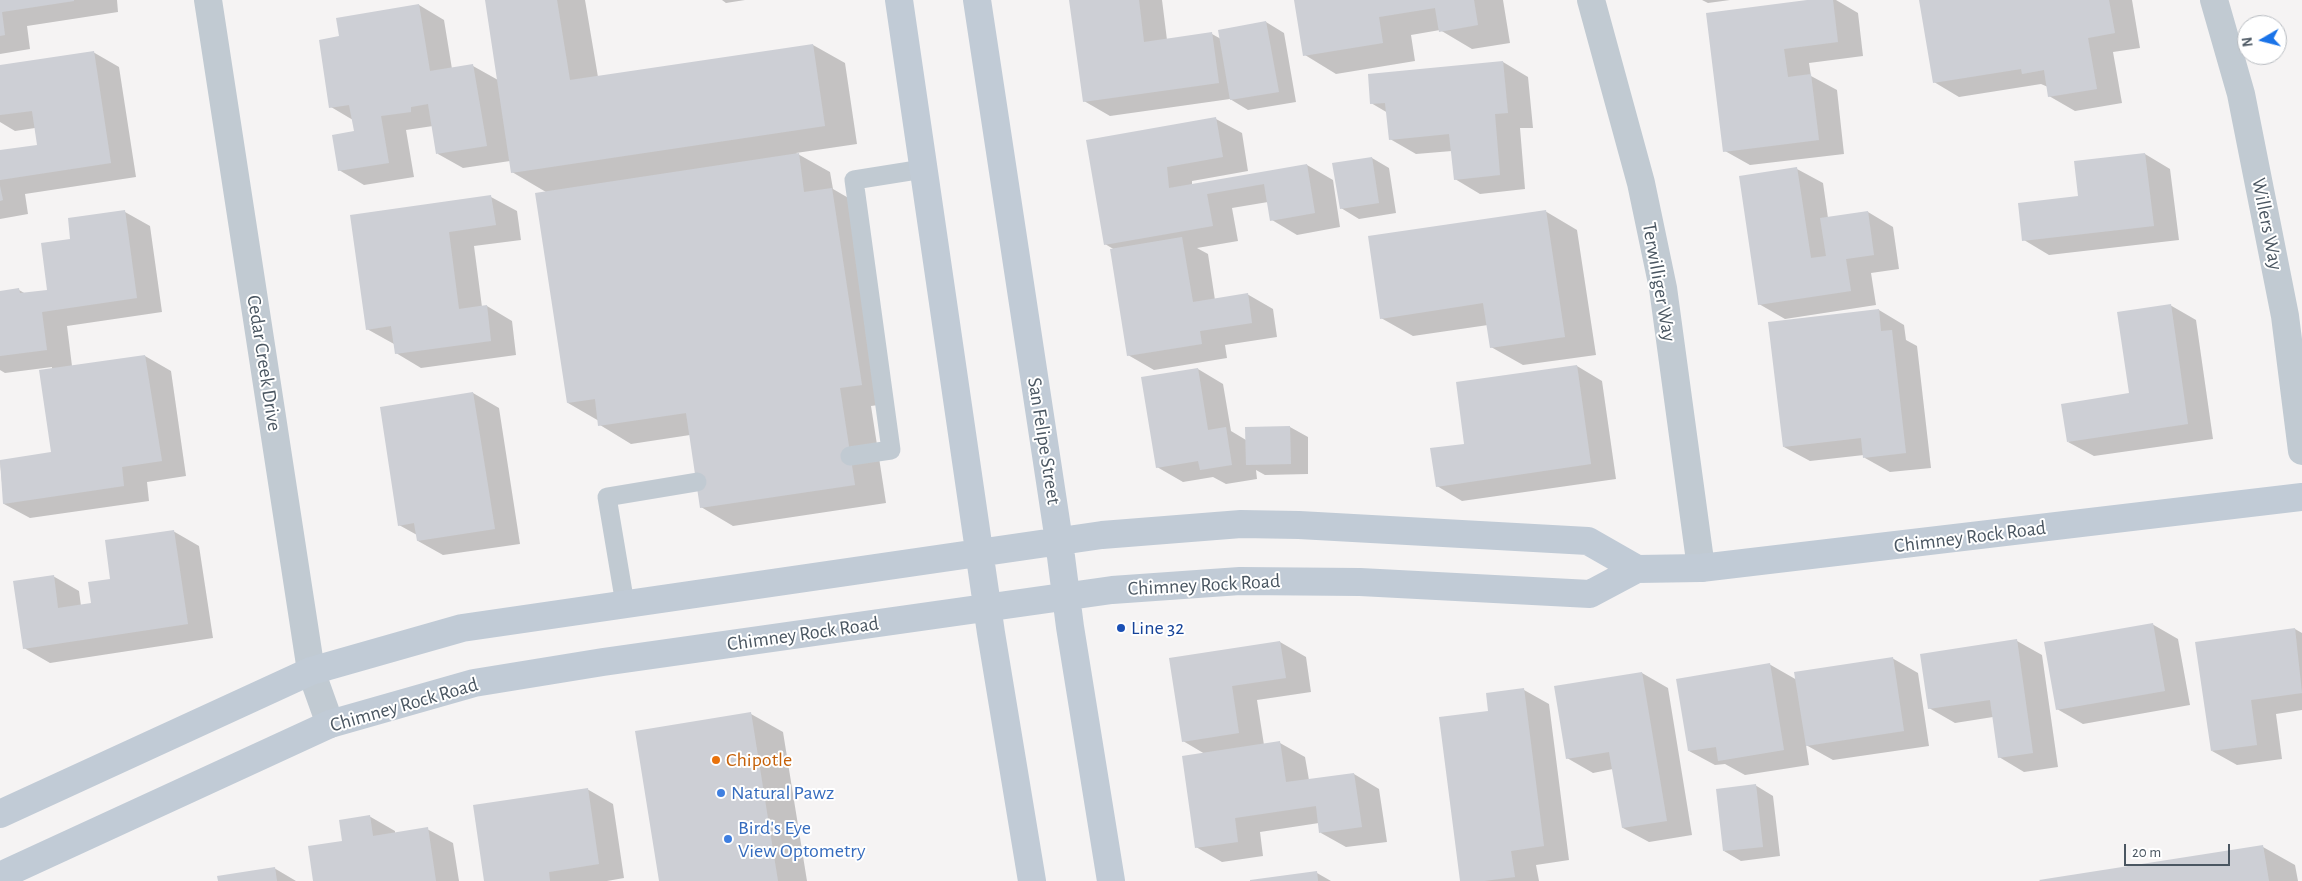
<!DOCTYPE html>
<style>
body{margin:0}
#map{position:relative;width:2302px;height:881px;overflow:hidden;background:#f5f3f3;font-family:"Alegreya Sans",sans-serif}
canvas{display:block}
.north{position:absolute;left:2237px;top:15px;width:50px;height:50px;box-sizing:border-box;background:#fff;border:1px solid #b7bbc0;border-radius:50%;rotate:262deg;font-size:14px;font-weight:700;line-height:20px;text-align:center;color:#4a5661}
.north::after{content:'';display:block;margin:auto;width:18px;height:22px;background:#1a73e8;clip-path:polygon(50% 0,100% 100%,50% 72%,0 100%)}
.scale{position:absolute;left:2124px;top:844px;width:106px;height:22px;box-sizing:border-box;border:2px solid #4a5661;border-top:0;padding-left:6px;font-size:15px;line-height:18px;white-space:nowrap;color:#4a5661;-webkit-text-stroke:4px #fff;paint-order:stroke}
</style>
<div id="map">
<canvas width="2302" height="881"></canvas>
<div class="north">N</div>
<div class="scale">20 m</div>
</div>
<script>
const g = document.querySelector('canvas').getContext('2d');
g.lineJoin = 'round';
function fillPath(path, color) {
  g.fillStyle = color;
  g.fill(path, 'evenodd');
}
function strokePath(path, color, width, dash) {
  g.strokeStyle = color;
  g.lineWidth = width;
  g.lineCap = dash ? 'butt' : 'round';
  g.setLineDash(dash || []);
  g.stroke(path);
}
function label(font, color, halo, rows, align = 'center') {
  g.font = font + ' "Alegreya Sans",sans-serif';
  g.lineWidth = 4;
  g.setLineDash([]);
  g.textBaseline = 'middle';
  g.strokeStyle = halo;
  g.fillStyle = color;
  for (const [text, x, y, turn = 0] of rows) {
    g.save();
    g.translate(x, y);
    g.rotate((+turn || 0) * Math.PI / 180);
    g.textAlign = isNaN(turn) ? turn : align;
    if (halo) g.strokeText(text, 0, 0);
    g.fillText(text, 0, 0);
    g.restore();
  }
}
fillPath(new Path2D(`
 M0,0H117L118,12L27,26L30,49L0,54Z
 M486,0H585L598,77L813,45L845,63L857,144L796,153L830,172L833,189L864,207L893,403L871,406L886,503L733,526L701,507L690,435L631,444L600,425L599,421L568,403L546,192L512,172L510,161L463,168L438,154L433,126L406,130L414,177L364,185L339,170L355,132L353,120L331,107L340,37L419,5L444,20L452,69L473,66L498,80Z
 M722,0H745L726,3Z
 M1070,0H1162L1167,40L1212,34L1221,39L1266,22L1284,33L1296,102L1248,110L1230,99L1110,116L1084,101Z
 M1295,0H1503L1510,43L1472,49L1440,30L1411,35L1415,61L1336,74L1305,55Z
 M1702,0H1730L1708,3Z
 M1818,0H1836L1858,13L1863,56L1809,63L1811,76L1837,90L1844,154L1750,165L1725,151L1708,14Z
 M1920,0H2132L2140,48L2113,52L2122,103L2075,111L2049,96L2048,87L2041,84L1959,97L1934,82Z
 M93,52L119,67L136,177L25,194L28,214L0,219V152L38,146L35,128L15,131L0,122V66Z
 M1503,62L1528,77L1533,128H1520L1525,189L1480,194L1455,179L1452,151L1416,154L1390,139L1388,113L1371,103Z
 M1216,119L1242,133L1248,171L1192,181V185L1307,165L1333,180L1340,227L1297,235L1272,220L1268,202L1232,208L1238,241L1197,248L1208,254L1215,300L1247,294L1273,309L1277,337L1225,345L1227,358L1154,370L1128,355L1115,250L1105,244L1088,141Z
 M2145,154L2170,169L2179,240L2049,255L2024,240L2080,197Z
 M1372,158L1389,168L1396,213L1359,219L1341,208Z
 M1797,169L1823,183L1828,218L1868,212L1893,227L1899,269L1871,273L1876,305L1785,319L1759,304Z
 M491,197L517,211L521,240L474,246L482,307L487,306L512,321L516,355L421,368L396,353L394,344L367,329L352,216Z
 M1545,211L1577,230L1596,355L1523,365L1491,347L1488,325L1413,336L1381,318Z
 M125,212L150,226L162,312L67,326L72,366L145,356L171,371L186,476L147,482L149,501L30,518L4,504L0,461L53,453L52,369V367L5,373L0,370V292L19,290L26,294L48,291L72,240Z
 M2170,305L2196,320L2213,439L2094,456L2068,442L2131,395Z
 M1879,310L1904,325L1906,340L1917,346L1931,468L1890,472L1865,458L1864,455L1810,461L1784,447Z
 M1577,366L1602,381L1616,479L1462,501L1437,486L1466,445Z
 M1198,369L1223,384L1231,431L1246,440L1290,427L1308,437V474L1265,475L1256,470L1257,479L1226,484L1213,477L1183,482L1157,467Z
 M473,393L499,408L520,544L443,555L418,541L417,535L399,525L381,408Z
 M173,531L199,546L213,638L50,663L24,648L53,576L79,591L81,606L92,604L112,580Z
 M2152,624L2178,639L2190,705L2083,724L2057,709Z
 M2295,629L2302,633V710L2276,714L2282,759L2237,765L2212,751Z
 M2017,641L2042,655L2058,767L2024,772L1999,757L1993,717L1955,723L1929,708Z
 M1280,642L1306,657L1311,692L1257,700L1264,745L1280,743L1305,757L1309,780L1354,774L1379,789L1387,842L1346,847L1321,833L1319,823L1260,832L1263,856L1222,862L1196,847L1205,754L1183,741L1170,659Z
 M1892,658L1918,673L1929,746L1833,760L1806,745L1809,765L1745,775L1725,764L1715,765L1689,751L1769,664L1797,680Z
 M1642,673L1668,688L1692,835L1649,842L1623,828L1613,769L1593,773L1567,758Z
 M1524,690L1549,704L1569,860L1536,865L1539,881H1461L1489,712Z
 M751,714L783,732L807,881H660Z
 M1755,785L1773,796L1780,856L1741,861L1724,851Z
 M587,789L613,804L624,878L607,881H486Z
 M369,816L395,831V834L427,829L453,843L459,881H315L343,842Z
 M2263,847L2295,865L2298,881H2041Z
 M274,868L296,881H219Z
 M1317,873L1331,881H1251Z`), '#0003');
fillPath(new Path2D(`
 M0,0H74V1L2,12L5,35L0,36Z
 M485,0H557L570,80L813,44L825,126L511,173Z
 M1069,0H1139L1144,42L1212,32L1219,83L1083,102Z
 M1294,0H1474L1478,25L1439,32L1435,8L1379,17L1383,43L1303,56Z
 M1807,0H1833L1838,42L1784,49L1788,77L1811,74L1819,140L1723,152L1706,13Z
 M1919,0H2109L2115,33L2088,38L2097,89L2048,97L2044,70L2022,74L2021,69L1933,83Z
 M419,4L430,71L473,64L487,146L436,154L428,104L411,107V112L381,116L389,163L338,171L332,135L354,131L349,105L329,108L319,40L339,36L336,18Z
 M1266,21L1279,92L1230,100L1218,30Z
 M94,51L111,163L0,180V150L37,145L32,111L0,115V65Z
 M1503,61L1508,113L1495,114L1500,175L1454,180L1449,134L1389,140L1385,103L1370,104L1368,74Z
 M1216,117L1223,157L1167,167L1169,188L1307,164L1315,213L1270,221L1264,184L1207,194L1213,226L1104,245L1086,140Z
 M799,153L804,192L832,188L862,385L840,388L855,485L700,508L686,413L598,426L595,399L567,403L535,193Z
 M2145,153L2154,226L2022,241L2018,203L2078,196L2074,161Z
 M1372,157L1379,203L1340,209L1332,163Z
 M1797,167L1811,258L1826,256L1820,218L1868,211L1874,255L1846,259L1851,291L1758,305L1739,176Z
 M0,186L3,200L0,201Z
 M491,195L496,225L449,232L459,309L487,305L491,341L395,354L391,326L366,330L350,215Z
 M125,210L137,298L42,312L47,350L0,356V291L19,288L20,293L47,290L41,243L70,239L68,218Z
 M1546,210L1565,337L1490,348L1483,303L1380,319L1368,236Z
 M1182,237L1193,302L1248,293L1252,323L1200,331L1202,344L1127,356L1110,249Z
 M2171,304L2188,424L2067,442L2061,404L2129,393L2117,312Z
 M1879,309L1881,331L1892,330L1906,453L1863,458L1861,438L1783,447L1768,322Z
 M145,355L162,461L122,467L124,486L3,504L0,460L51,452L39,370Z
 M1577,365L1591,464L1436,487L1430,448L1464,444L1456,382Z
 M1198,368L1208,430L1226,427L1232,465L1200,470L1198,461L1156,468L1141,377Z
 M473,392L495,529L417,541L414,523L398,526L380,407Z
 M1290,426L1291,464L1246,465L1245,427Z
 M174,530L188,624L23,649L13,581L54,575L58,608L91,603L88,582L110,579L105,540Z
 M2153,623L2165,691L2056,710L2044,642Z
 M2295,628L2302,693L2251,700L2257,745L2211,751L2195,642Z
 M2017,639L2033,753L1998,758L1990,700L1928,709L1920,654Z
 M1280,641L1286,678L1232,686L1239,733L1182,742L1169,658Z
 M1893,657L1904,731L1806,746L1794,672Z
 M1770,663L1784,750L1718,761L1716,747L1688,751L1676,679Z
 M1642,672L1667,821L1622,828L1609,752L1566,759L1554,686Z
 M1524,688L1544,846L1511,851L1515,877L1484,881H1460L1439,717L1488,711L1486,693Z
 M751,712L778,881H659L635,731Z
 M1280,741L1286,782L1354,773L1362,827L1319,833L1316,806L1235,818L1238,842L1195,848L1182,756Z
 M1756,784L1763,847L1723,851L1716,789Z
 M588,788L599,864L549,872L550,881H484L473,805Z
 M370,815L373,836L428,827L436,881H313L308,846L342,841L339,820Z
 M2263,845L2269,881H2040L2039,880Z
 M275,867L277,881H218L217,876Z
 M1317,871L1318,881H1250V880Z`), '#cdcfd5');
strokePath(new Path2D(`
 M850,456L891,450L854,180L923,169
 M625,604L607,497L697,482`), '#c1cad2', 19);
strokePath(new Path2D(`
 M208,0L311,671L330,724
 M1591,0L1641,183L1663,288L1701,568
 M2214,0L2241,94L2285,316L2302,451`), '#c1cad2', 28);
strokePath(new Path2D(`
 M899,0L991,633L1032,881
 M977,0L1059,541L1070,627L1111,881
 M0,814L311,671L462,628L1102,535L1241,524L1299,525L1588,541L1637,569
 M0,876L330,724L474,683L603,662L1112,590L1240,581L1360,582L1590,594L1637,569L1701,568L2302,497`), '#c1cbd6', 28);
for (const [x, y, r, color] of [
 [1121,628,5,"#1a4fb4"],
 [716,760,5,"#e8710a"],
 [721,793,5,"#3f7fe0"],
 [728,839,5,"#3f7fe0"]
]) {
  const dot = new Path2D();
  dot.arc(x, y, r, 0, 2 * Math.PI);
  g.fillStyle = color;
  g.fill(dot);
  strokePath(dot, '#fff', 2);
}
label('20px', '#4a5661', '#fff', [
 ["Willers Way",2267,224,79],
 ["Terwilliger Way",1659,282,80],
 ["Cedar Creek Drive",264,363,81],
 ["San Felipe Street",1044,441,81],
 ["Chimney Rock Road",1970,537,-7],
 ["Chimney Rock Road",1204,585,-3],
 ["Chimney Rock Road",803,634,-8],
 ["Chimney Rock Road",404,705,-16]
]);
label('20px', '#164399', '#fff', [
 ["Line 32",1131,628]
], 'left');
label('20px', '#c56008', '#fff', [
 ["Chipotle",726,760]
], 'left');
label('20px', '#366cbe', '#fff', [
 ["Natural Pawz",731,793],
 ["Bird's Eye",738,828],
 ["View Optometry",738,851]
], 'left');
</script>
